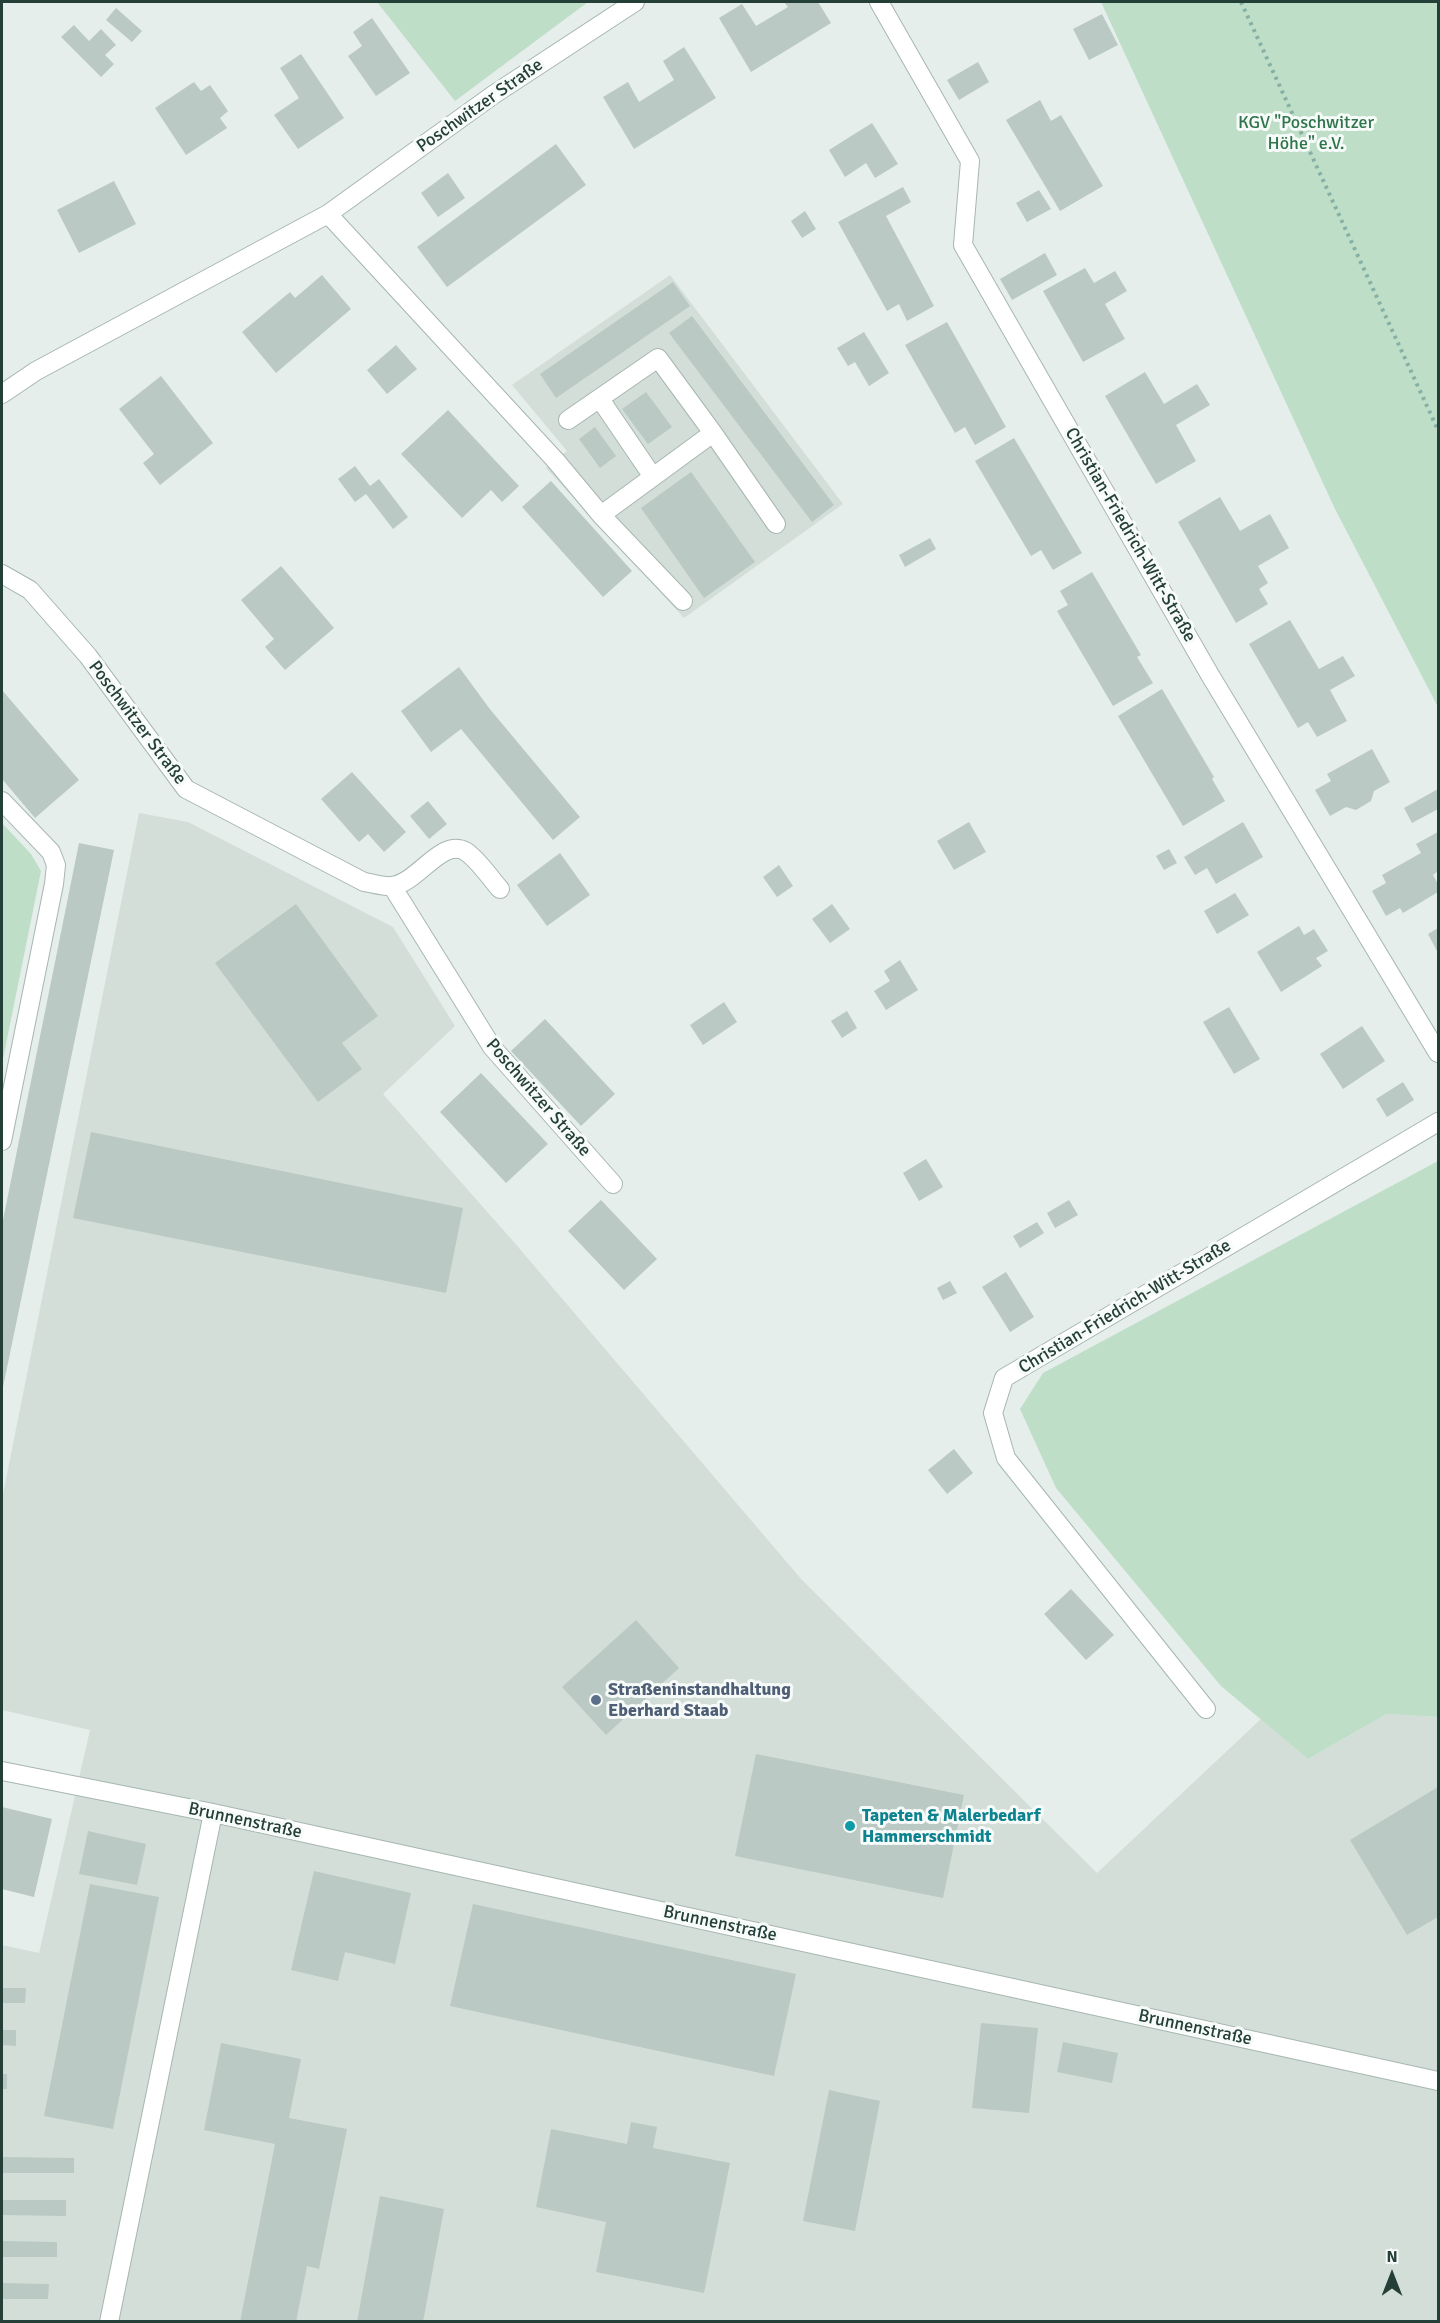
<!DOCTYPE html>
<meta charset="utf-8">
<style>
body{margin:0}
#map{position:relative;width:1440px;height:2323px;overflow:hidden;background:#e5eeea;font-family:Signika,sans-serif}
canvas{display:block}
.frame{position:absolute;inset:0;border:3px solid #243f38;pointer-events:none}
.north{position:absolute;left:1362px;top:2245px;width:60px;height:60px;-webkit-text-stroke:4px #f6faf8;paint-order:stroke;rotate:0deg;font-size:16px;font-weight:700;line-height:24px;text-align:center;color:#243f38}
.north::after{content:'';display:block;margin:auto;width:21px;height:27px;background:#243f38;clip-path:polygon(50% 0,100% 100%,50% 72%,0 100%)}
</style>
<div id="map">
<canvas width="1440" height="2323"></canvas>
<div class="frame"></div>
<div class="north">N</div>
</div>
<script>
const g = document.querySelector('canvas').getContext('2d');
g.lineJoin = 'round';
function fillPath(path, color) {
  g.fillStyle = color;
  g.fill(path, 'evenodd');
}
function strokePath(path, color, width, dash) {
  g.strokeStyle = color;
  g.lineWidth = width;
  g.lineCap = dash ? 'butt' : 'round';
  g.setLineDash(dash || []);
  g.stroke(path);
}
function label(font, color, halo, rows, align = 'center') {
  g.font = font + ' Signika,sans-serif';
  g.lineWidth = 6;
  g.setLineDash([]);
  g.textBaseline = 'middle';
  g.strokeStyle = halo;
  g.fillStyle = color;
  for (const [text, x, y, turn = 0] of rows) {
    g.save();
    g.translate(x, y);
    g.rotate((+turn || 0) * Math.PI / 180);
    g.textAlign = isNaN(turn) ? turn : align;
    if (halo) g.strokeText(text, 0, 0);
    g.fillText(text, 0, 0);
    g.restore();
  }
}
fillPath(new Path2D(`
 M670,275L843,504L684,618L546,468L567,451L512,385Z
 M139,813L188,822L393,927L455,1026L383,1094L513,1241L802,1580L1097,1873L1261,1719L1308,1759L1387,1714L1438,1717V2321H2V1945L39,1953L90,1730L2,1710V1499Z`), '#d3ded9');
fillPath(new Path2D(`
 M377,2H588L455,101Z
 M1101,2H1438V707L1335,509Z
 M2,823L31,854L41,871L2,1064Z
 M1438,1161V1717L1387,1714L1308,1759L1221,1686L1056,1488L1020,1409L1043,1373Z`), '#bfdec8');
fillPath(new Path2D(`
 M784,2H818L831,23L751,72L719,18L742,4L756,26L788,7Z
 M116,8L142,31L132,42L106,20Z
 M1102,14L1118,45L1089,60L1073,29Z
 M372,18L410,73L376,96L348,56L362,46L353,32Z
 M74,25L89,41L101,29L116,45L105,55L114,64L101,77L61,37Z
 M684,47L716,98L634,149L603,97L628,82L639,102L674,80L663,61Z
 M301,54L344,118L298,149L274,115L299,98L280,68Z
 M978,62L989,82L959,100L947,80Z
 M194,82L201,91L210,85L228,111L220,118L227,128L186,155L155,108Z
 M1040,100L1051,121L1061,115L1103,186L1060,211L1006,120Z
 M872,123L898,164L875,178L866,163L845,177L829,150Z
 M556,144L586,185L447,287L417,247Z
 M448,173L465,198L438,217L421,193Z
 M114,181L136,224L79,253L57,210Z
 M903,187L911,202L886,216L934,306L907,321L899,304L887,311L838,222Z
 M1039,190L1051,209L1027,222L1016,203Z
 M805,211L816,229L802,238L791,221Z
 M1045,253L1057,275L1012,300L1000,279Z
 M1085,268L1094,283L1115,271L1127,291L1105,304L1125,339L1083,362L1043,291Z
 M322,275L351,309L276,373L242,332L290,292L295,298Z
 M673,282L690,306L556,398L540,374Z
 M692,316L834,505L812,522L669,333Z
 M947,322L1006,427L975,445L965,427L955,433L905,345Z
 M864,332L889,373L869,386L855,362L848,366L837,348Z
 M396,345L417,369L387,394L367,370Z
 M1145,372L1164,404L1197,384L1210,405L1176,425L1196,461L1156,484L1105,396Z
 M161,376L213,443L160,485L143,463L154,454L119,409Z
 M646,392L672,427L648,444L622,409Z
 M448,410L519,486L502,502L491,490L462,518L401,454Z
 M595,427L616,456L600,468L579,439Z
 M1014,438L1082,553L1053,570L1041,550L1031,556L975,461Z
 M355,466L370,486L379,479L408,517L393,529L366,494L355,502L338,479Z
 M691,472L755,562L704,598L641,508Z
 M551,481L632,571L603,597L522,507Z
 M1220,497L1240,531L1270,514L1289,548L1258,566L1268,583L1259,589L1268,604L1236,623L1178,522Z
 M930,538L936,549L905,567L899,555Z
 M281,566L334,628L285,670L265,647L274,639L241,600Z
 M1092,572L1141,655L1137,657L1153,683L1113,706L1057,611L1068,605L1060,591Z
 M1290,620L1319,669L1343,656L1355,676L1330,690L1347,721L1317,737L1308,722L1298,728L1249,644Z
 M459,667L489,708L580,817L553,840L461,729L431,752L401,711Z
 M1162,689L1214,777L1212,779L1225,801L1183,826L1118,716Z
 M2,690L79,780L35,818L2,779Z
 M1372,749L1390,782L1374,791L1371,801L1356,810L1346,807L1330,816L1315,790L1331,781L1327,774Z
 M352,772L406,832L384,852L368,834L359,842L321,799Z
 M1438,789V809L1412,823L1404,808Z
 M428,801L447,824L429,839L410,816Z
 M969,822L986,852L954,870L937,841Z
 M1243,822L1263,857L1216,884L1207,868L1195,875L1184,857Z
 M1438,832V871L1433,875L1438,884V892L1403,913L1400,908L1386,916L1372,891L1386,883L1382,875L1421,853L1416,844Z
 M79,843L114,850L2,1392V1225Z
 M1169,849L1177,863L1164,870L1156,856Z
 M560,853L590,895L547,926L517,885Z
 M779,865L793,886L777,897L763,877Z
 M1235,893L1249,915L1217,934L1204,911Z
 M296,904L378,1016L342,1043L362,1069L318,1102L215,963Z
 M832,904L850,929L830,943L812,919Z
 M1299,926L1304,935L1314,929L1328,951L1316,958L1322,966L1281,992L1257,952Z
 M1438,928V953L1428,934Z
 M900,960L918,990L886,1010L874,991L890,981L884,971Z
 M724,1002L737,1022L703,1045L690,1025Z
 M1229,1007L1260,1059L1234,1074L1203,1022Z
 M847,1011L857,1028L842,1038L831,1021Z
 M545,1019L615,1094L581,1126L511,1051Z
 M1362,1026L1385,1061L1343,1089L1320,1054Z
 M481,1073L548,1144L506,1183L440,1112Z
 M1403,1082L1414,1100L1387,1117L1376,1099Z
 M91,1132L463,1208L446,1293L73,1218Z
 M926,1159L943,1187L919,1201L903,1173Z
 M601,1200L657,1259L624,1290L568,1231Z
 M1069,1200L1078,1215L1055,1228L1047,1213Z
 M1037,1222L1044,1233L1020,1248L1013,1236Z
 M1006,1272L1034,1317L1010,1332L982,1287Z
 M950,1281L957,1293L943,1300L937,1288Z
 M954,1449L973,1473L947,1494L928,1470Z
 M1071,1589L1114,1635L1086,1660L1044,1614Z
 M636,1620L679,1668L606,1735L562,1687Z
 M756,1754L964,1795L943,1898L735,1856Z
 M1438,1787V1917L1407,1935L1350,1840Z
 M2,1807L52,1819L34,1897L2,1889Z
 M88,1831L146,1844L137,1885L79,1874Z
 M314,1871L411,1893L395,1964L345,1952L338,1981L291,1970Z
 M90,1884L159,1897L113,2129L44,2116Z
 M473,1904L796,1974L774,2076L450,2006Z
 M2,1988H26L25,2003H2Z
 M981,2023L1038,2028L1029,2113L972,2108Z
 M2,2030H16V2046L2,2045Z
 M1063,2042L1118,2053L1112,2083L1057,2072Z
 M221,2043L301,2059L289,2118L347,2129L319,2269L307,2266L296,2322H240L275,2144L204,2130Z
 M2,2074H7V2089H2Z
 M829,2090L880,2101L855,2231L803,2221Z
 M631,2122L657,2127L653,2148L730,2163L704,2293L596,2272L606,2222L536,2207L551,2129L627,2144Z
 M2,2157L74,2158V2173H2Z
 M380,2196L444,2209L423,2322H357Z
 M2,2200H66V2216L2,2215Z
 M2,2241L57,2242V2257H2Z
 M2,2283L49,2284L48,2299H2Z`), '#bac9c3');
const service = new Path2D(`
 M600,399L653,477
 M568,420L658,358L713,433
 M556,461L601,515L683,601
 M601,515L713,433L776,524
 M2,801L51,852L56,865L54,884L2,1141`);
const minor = new Path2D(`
 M879,2L970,161L963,245L1210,675L1438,1053
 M328,214L556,461
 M2,394L36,371L328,214L493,95L635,2
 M2,574L30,590L88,656L186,789L364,882C372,883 384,887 392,886C418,883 441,838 465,851C478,859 490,878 500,889
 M392,886L492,1047L613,1184
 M1206,1709L1006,1458L993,1413L1004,1378L1438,1122
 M2,1771L213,1813L1438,2081
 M109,2322L213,1813`);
strokePath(service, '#a7b6b1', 20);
strokePath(minor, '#a7b6b1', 20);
strokePath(new Path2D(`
 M1241,2L1438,430`), '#86b0a4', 4, [3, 4.5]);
strokePath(service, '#fff', 18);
strokePath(minor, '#fff', 18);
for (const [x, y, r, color] of [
 [596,1700,6,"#5c6f8a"],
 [850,1826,6,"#0f9aa8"]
]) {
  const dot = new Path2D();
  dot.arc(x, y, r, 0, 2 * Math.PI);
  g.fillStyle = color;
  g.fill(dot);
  strokePath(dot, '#f6faf8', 2);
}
label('18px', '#243f38', '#f6faf8', [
 ["Poschwitzer Straße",480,106,-35],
 ["Christian-Friedrich-Witt-Straße",1130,535,60],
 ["Poschwitzer Straße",137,723,53],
 ["Poschwitzer Straße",538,1098,49],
 ["Christian-Friedrich-Witt-Straße",1125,1307,-31],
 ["Brunnenstraße",245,1821,12],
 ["Brunnenstraße",720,1924,12],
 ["Brunnenstraße",1195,2028,12]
]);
label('18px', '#2f754b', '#f6faf8', [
 ["KGV \"Poschwitzer",1306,123],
 ["Höhe\" e.V.",1306,144]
]);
label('bold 18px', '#4e5e75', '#f6faf8', [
 ["Straßeninstandhaltung",608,1690],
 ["Eberhard Staab",608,1711]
], 'left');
label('bold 18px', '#0d838f', '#f6faf8', [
 ["Tapeten & Malerbedarf",862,1816],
 ["Hammerschmidt",862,1837]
], 'left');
</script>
